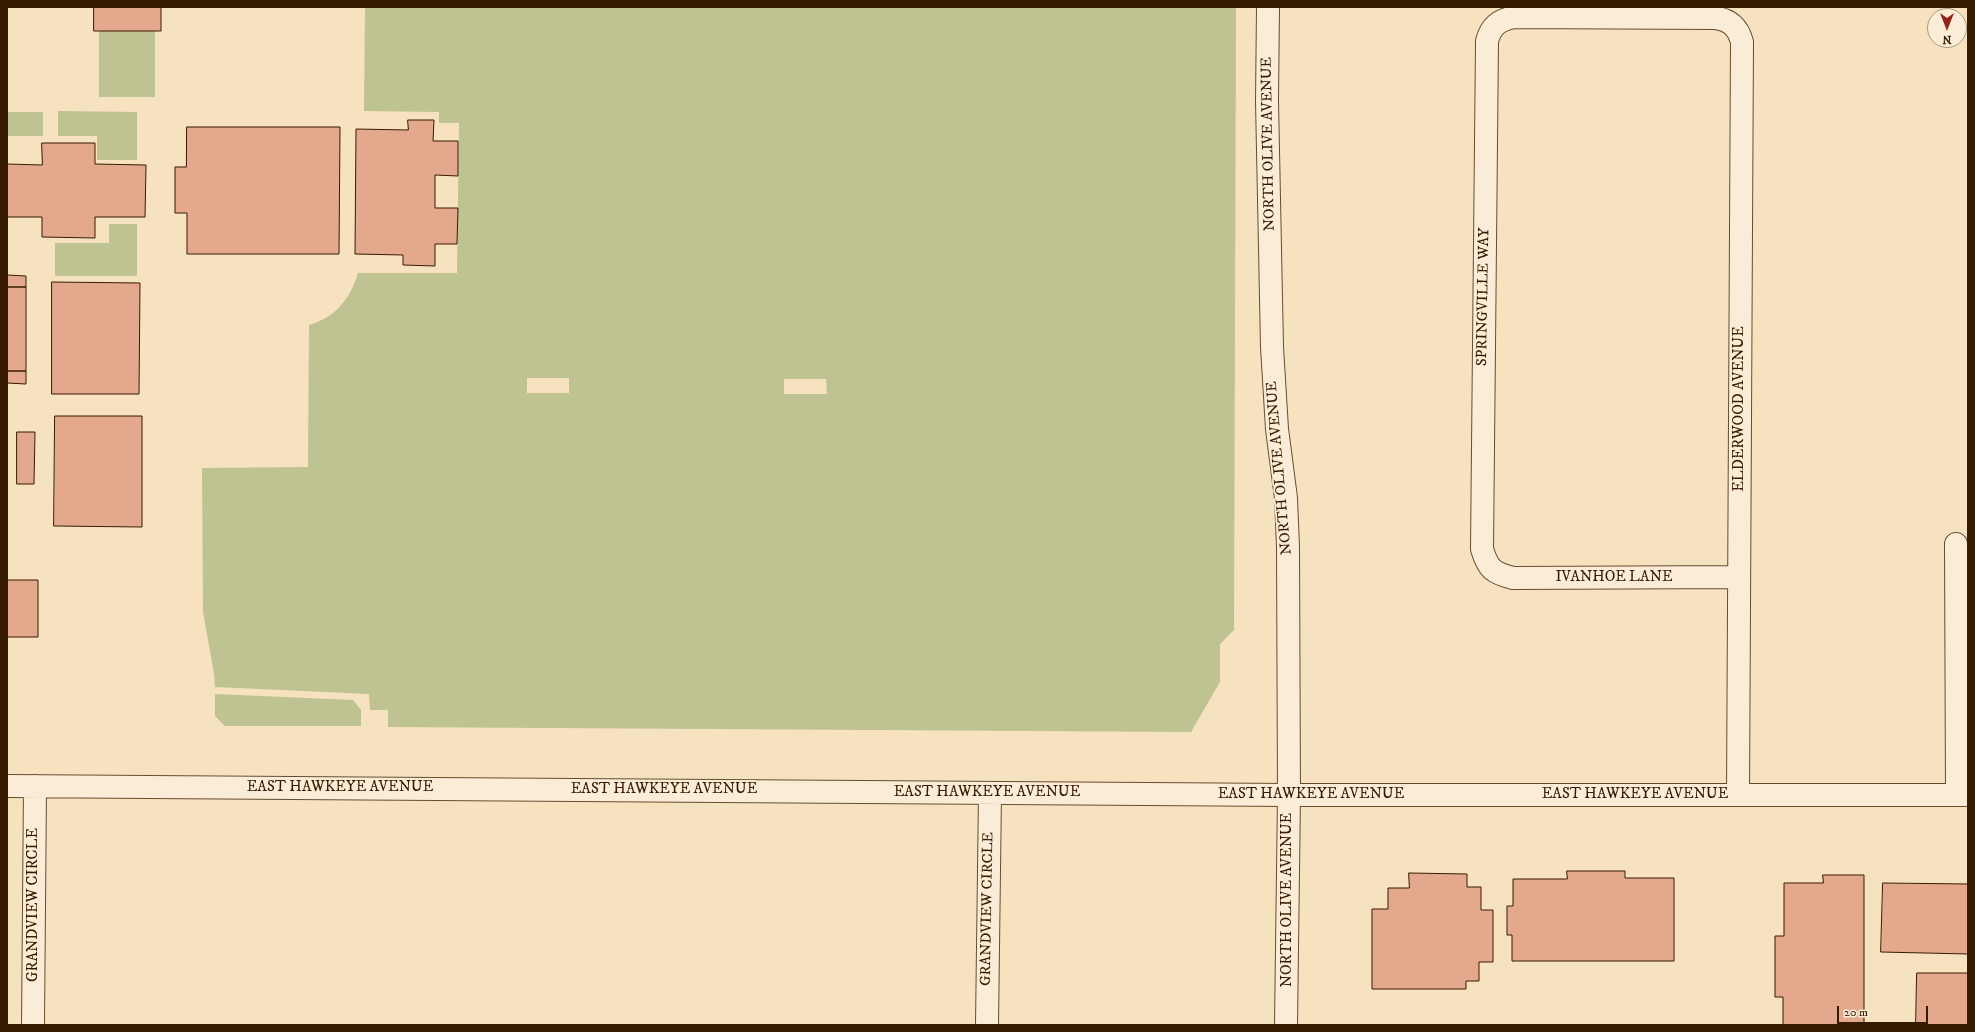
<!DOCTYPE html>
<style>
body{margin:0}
#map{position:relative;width:1975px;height:1032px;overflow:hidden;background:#f7e2c0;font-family:"IM FELL DW Pica",serif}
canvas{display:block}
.frame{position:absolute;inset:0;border:8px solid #361b00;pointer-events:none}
.north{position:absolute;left:1927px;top:8px;width:40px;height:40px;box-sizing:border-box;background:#faecd6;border:1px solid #ac9880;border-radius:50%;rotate:180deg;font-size:11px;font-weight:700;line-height:16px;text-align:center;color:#361b00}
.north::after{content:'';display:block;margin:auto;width:14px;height:18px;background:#8f2418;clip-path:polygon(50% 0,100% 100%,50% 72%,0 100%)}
.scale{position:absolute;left:1837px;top:1006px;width:91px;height:18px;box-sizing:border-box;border:2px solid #361b00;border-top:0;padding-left:5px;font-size:12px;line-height:14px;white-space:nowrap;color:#361b00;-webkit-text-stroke:3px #faecd6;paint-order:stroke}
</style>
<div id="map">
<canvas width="1975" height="1032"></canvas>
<div class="frame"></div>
<div class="north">N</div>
<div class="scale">20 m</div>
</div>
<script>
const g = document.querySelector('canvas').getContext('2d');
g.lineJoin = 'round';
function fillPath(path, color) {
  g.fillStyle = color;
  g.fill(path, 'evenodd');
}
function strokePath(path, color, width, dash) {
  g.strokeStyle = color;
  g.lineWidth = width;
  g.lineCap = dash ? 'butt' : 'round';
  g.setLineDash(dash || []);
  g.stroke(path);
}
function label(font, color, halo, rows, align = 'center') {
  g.font = font + ' "IM FELL DW Pica",serif';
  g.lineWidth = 3.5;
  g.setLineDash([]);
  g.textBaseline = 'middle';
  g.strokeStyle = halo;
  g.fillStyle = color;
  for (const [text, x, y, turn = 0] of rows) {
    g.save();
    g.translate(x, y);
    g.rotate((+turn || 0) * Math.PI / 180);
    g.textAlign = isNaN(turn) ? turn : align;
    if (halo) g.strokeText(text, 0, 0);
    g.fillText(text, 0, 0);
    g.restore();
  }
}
fillPath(new Path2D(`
 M365,7H1236L1234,630L1220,644V682L1191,732L388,727V710H370L369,694L215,687L214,674L203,612L202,468L308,467L309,325C336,317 350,299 358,273H457L459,123H439V112L364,111ZM527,378H569V393H527ZM784,379H826L827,394H784Z
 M99,31H155V97H99Z
 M58,111L137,112V160H97V136H58Z
 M7,112H43V136H7Z
 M109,224H137V276H55V243H109Z
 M215,694L353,700L361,710V726H225L215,716Z`), '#bfc291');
const building = new Path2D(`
 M94,7H161V31H94Z
 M408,120H434L433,141H458V176L435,175V208H458L457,244H435V266L403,265V255L355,254L356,129L408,130Z
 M187,127H340L339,254H187V213H175V167H186Z
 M42,143H95V164L146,165L145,217H95V238L42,237V217H7V164L42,165Z
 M7,275L26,276V287H7Z
 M52,282L140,283L139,394H52Z
 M7,287H26V371H7Z
 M7,371H26V384L7,383Z
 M55,416H142V527L54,526Z
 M17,432H35L34,484H17Z
 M7,580H38V637H7Z
 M1567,871H1625V878H1674V961H1512V935H1507V906H1513V879H1567Z
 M1409,873L1467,874V887H1481V910H1493V962H1479V981H1466V989H1372V909H1388V888H1409Z
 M1823,875H1864V1025H1783V997H1775V936H1784V883H1823Z
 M1883,883L1968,884V954L1881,952Z
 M1917,973H1968V1025H1916Z`);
fillPath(building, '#e4a98d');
strokePath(building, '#361b00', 1);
const minor = new Path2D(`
 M1268,7L1267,101L1272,347L1277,429L1286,498L1288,547L1289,795L1286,1025
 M1956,544L1957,795
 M7,786L1289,795H1968
 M1738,795L1742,42C1738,27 1730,20 1716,18L1514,17C1499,20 1491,26 1487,41L1482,549C1488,569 1493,573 1513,578L1739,577
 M33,1025L35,786
 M987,1025L990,793`);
strokePath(minor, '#664d30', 24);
strokePath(minor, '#faecd6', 22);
label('15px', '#361b00', '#faecd6', [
 ["NORTH OLIVE AVENUE",1269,144,-91],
 ["SPRINGVILLE WAY",1484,297,-89],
 ["ELDERWOOD AVENUE",1740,409,-90],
 ["NORTH OLIVE AVENUE",1280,468,-95],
 ["IVANHOE LANE",1614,578],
 ["EAST HAWKEYE AVENUE",340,788],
 ["EAST HAWKEYE AVENUE",664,790],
 ["EAST HAWKEYE AVENUE",987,793],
 ["EAST HAWKEYE AVENUE",1311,795],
 ["EAST HAWKEYE AVENUE",1635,795],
 ["NORTH OLIVE AVENUE",1288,900,-90],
 ["GRANDVIEW CIRCLE",34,905,-90],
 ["GRANDVIEW CIRCLE",988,909,-89]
]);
</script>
